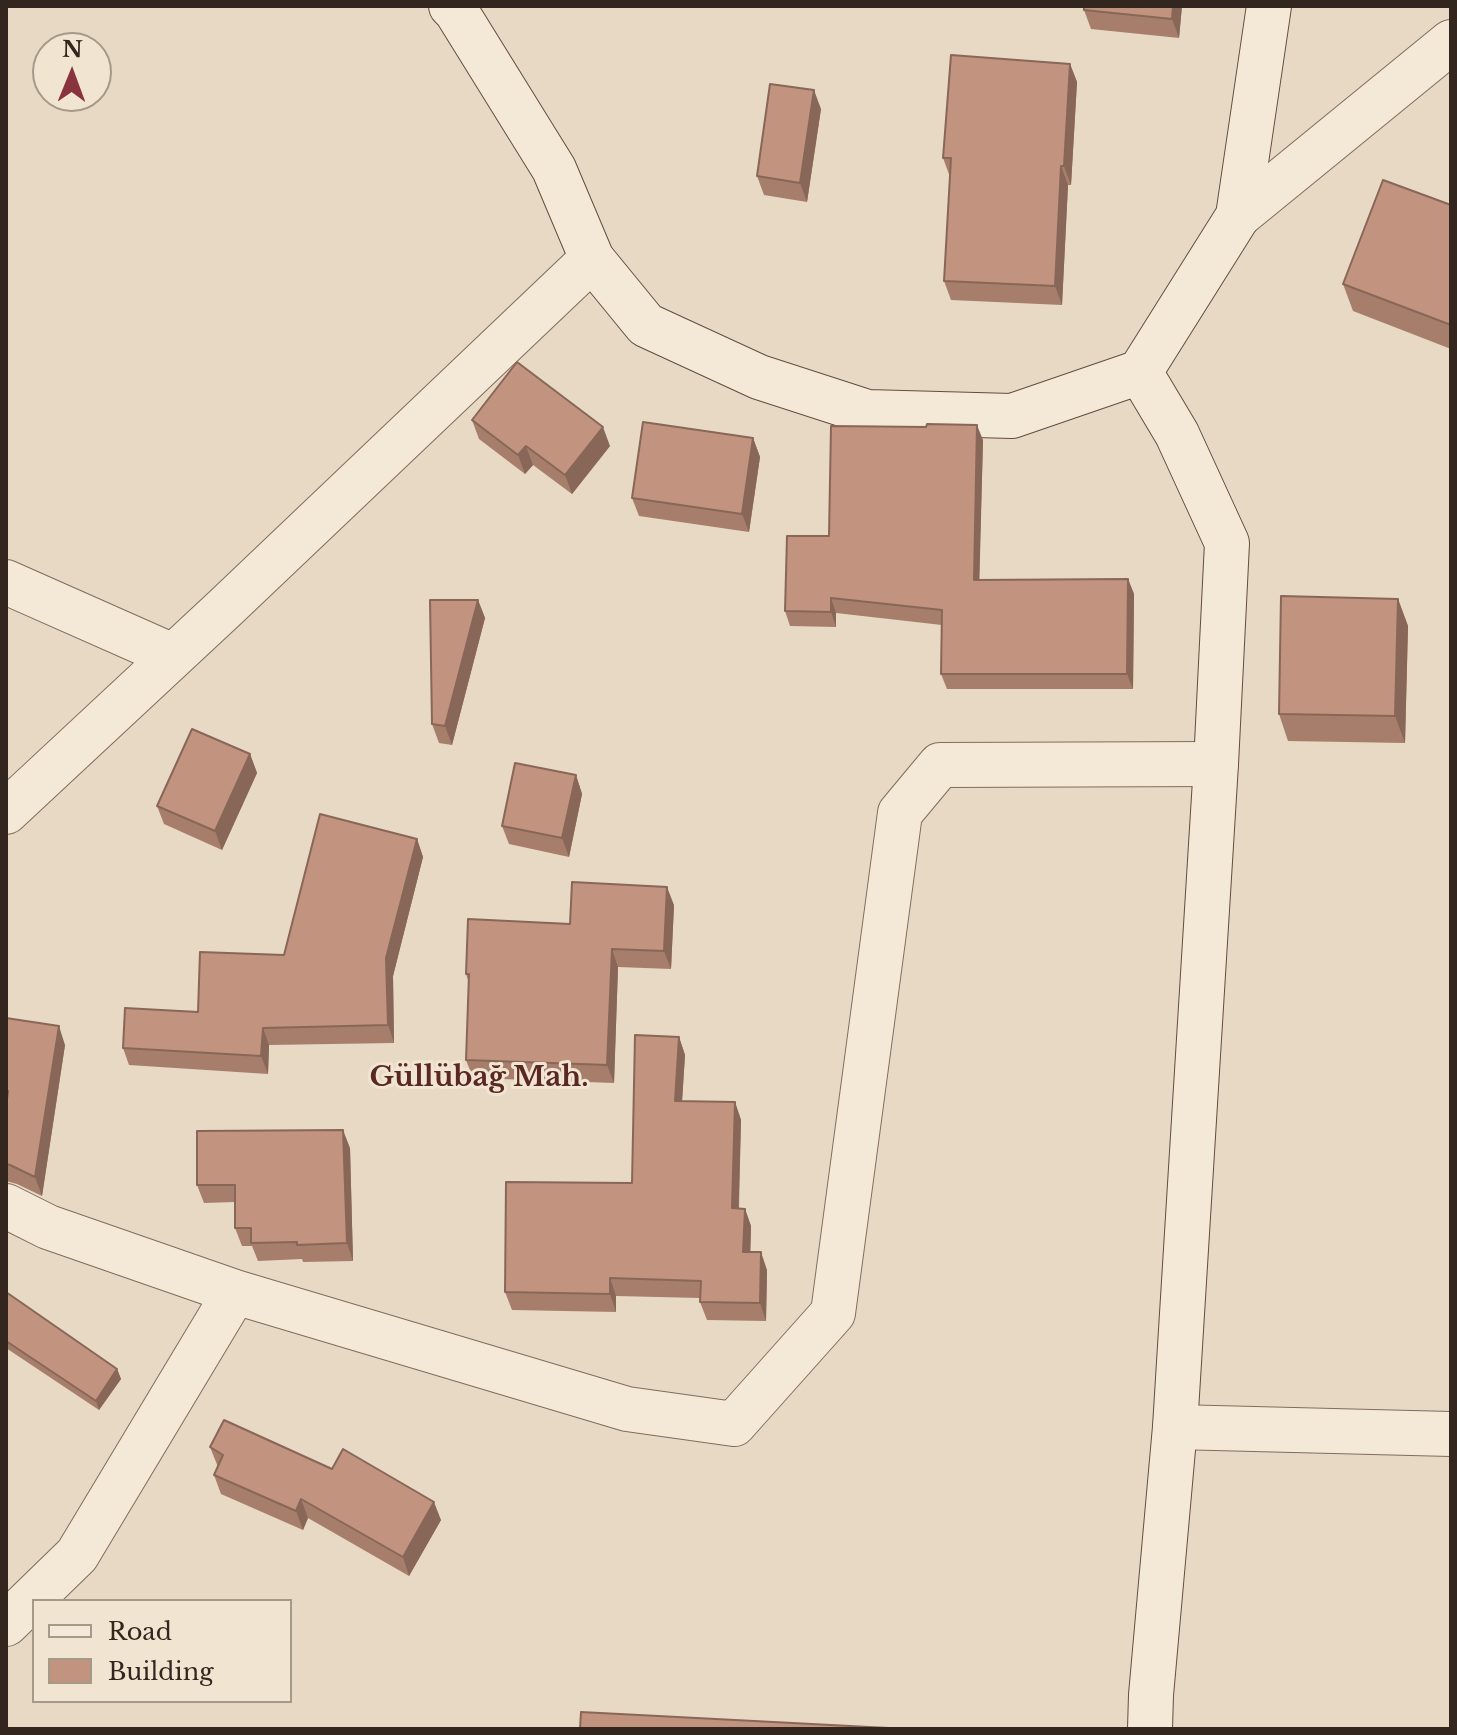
<!DOCTYPE html>
<meta charset="utf-8">
<style>
body{margin:0}
#map{position:relative;width:1457px;height:1735px;overflow:hidden;background:#e8d9c4;font-family:"Libre Baskerville",serif}
canvas{display:block}
.frame{position:absolute;inset:0;border:8px solid #33261f;pointer-events:none}
.legend{position:absolute;left:32px;top:1599px;width:260px;height:104px;box-sizing:border-box;background:#f1e5d2;border:2px solid #a5998a;margin:0;padding:10px 14px;list-style:none;font-size:24px;color:#33261f}
.legend li{display:flex;align-items:center;gap:16px;height:40px}
.legend b{width:40px;border:2px solid #a5998a}
.north{position:absolute;left:32px;top:32px;width:80px;height:80px;box-sizing:border-box;background:#f1e5d2;border:2px solid #a5998a;border-radius:50%;rotate:1deg;font-size:22px;font-weight:700;line-height:32px;text-align:center;color:#33261f}
.north::after{content:'';display:block;margin:auto;width:28px;height:36px;background:#89333e;clip-path:polygon(50% 0,100% 100%,50% 72%,0 100%)}
</style>
<div id="map">
<canvas width="1457" height="1735"></canvas>
<div class="frame"></div>
<ul class="legend">
<li><b style="height:10px;background:#f4e8d6"></b>Road</li>
<li><b style="height:22px;background:#c2937e"></b>Building</li>
</ul>
<div class="north">N</div>
</div>
<script>
const g = document.querySelector('canvas').getContext('2d');
g.lineJoin = 'round';
function strokePath(path, color, width, dash) {
  g.strokeStyle = color;
  g.lineWidth = width;
  g.lineCap = dash ? 'butt' : 'round';
  g.setLineDash(dash || []);
  g.stroke(path);
}
function fillPath(path, color) {
  g.fillStyle = color;
  g.fill(path, 'evenodd');
}
function label(font, color, halo, rows, align = 'center') {
  g.font = font + ' "Libre Baskerville",serif';
  g.lineWidth = 6;
  g.setLineDash([]);
  g.textBaseline = 'middle';
  g.strokeStyle = halo;
  g.fillStyle = color;
  for (const [text, x, y, turn = 0] of rows) {
    g.save();
    g.translate(x, y);
    g.rotate((+turn || 0) * Math.PI / 180);
    g.textAlign = isNaN(turn) ? turn : align;
    if (halo) g.strokeText(text, 0, 0);
    g.fillText(text, 0, 0);
    g.restore();
  }
}
const street = new Path2D(`
 M1238,216L1451,42
 M6,582L173,656
 M6,812L225,608L592,259
 M6,1206L48,1227L235,1292L627,1409L734,1424L833,1313L900,813L940,765L1216,764
 M1175,1427L1451,1434
 M6,1624L77,1555L235,1292`);
const secondary = new Path2D(`
 M451,6L456,11L554,169L592,259L646,325L759,377L867,412L1012,416L1140,372L1238,216L1269,6
 M1140,372L1177,434L1227,543L1216,764L1175,1427L1151,1695L1150,1729`);
strokePath(street, '#816c5c', 46);
strokePath(secondary, '#634d40', 46);
strokePath(street, '#f4e8d6', 44);
strokePath(secondary, '#f4e8d6', 44);
fillPath(new Path2D(`
 M1084,6H1182L1179,38L1091,29L1084,10Z
 M1070,64L1077,82L1071,185H1068L1062,305L951,300L944,281L950,177L943,158Z
 M821,109L807,202L764,195L757,176Z
 M1451,205V349L1353,311L1343,284Z
 M472,420L610,446L572,494L533,465L525,474L479,439Z
 M753,438L760,457L749,532L639,516L632,498Z
 M983,440L979,580L1128,579L1134,594L1133,689H947L941,674L942,625L836,613V627L790,626L785,611L829,536Z
 M1398,599L1408,626L1405,743L1288,741L1279,714Z
 M478,600L485,618L452,745L439,743L432,724Z
 M250,754L257,773L222,850L164,824L157,806Z
 M576,775L582,794L569,857L509,844L502,826Z
 M417,839L423,857L393,976L394,1043L269,1045L268,1074L129,1065L123,1048L198,1012L284,955Z
 M674,905L671,969L618,967L614,1083L473,1078L466,1060L469,983L466,974L570,924Z
 M6,1018L65,1045L42,1196L17,1184L6,1181Z
 M679,1037L685,1055L682,1101L735,1102L741,1120L739,1209H745L751,1226L750,1252L767,1270L766,1321L707,1320L700,1302V1298L616,1296V1312L512,1310L505,1292L632,1183Z
 M350,1148L353,1261L303,1262L302,1259L258,1261L252,1246H242L235,1228V1202L204,1203L197,1185Z
 M6,1292L117,1369L121,1379L99,1410L6,1348Z
 M210,1447L441,1520L409,1576L308,1518L303,1530L221,1494L214,1475L218,1467Z`), '#a77e6c');
fillPath(new Path2D(`
 M1173,6H1182L1179,38L1172,19Z
 M1070,64L1077,82L1071,185L1064,166Z
 M814,90L821,109L807,202L800,183Z
 M1061,166L1068,185L1062,305L1055,286Z
 M977,425L983,440L979,595L974,580Z
 M603,427L610,446L572,494L565,475Z
 M753,438L760,457L749,532L742,514Z
 M526,446L533,465L525,474L518,455Z
 M1128,579L1134,594L1133,689L1127,674Z
 M831,598L836,613V627L831,612Z
 M1398,599L1408,626L1405,743L1395,716Z
 M478,600L485,618L452,745L445,726Z
 M250,754L257,773L222,850L215,831Z
 M576,775L582,794L569,857L562,838Z
 M417,839L423,857L393,976L394,1043L388,1025L386,958Z
 M667,887L674,905L671,969L664,951Z
 M612,949L618,967L614,1083L607,1065Z
 M59,1026L65,1045L42,1196L35,1177Z
 M263,1028L269,1045L268,1074L261,1056Z
 M679,1037L685,1055L681,1118L675,1101Z
 M735,1102L741,1120L738,1226L732,1208Z
 M343,1130L350,1148L353,1261L347,1243Z
 M745,1209L751,1226L750,1269L743,1252Z
 M761,1252L767,1270L766,1321L760,1303Z
 M610,1278L616,1296V1312L610,1294Z
 M117,1369L121,1379L99,1410L96,1401Z
 M301,1499L308,1518L303,1530L296,1511Z
 M434,1502L441,1520L409,1576L403,1557Z`), '#886758');
const building = new Path2D(`
 M1084,6H1173L1172,19L1084,10Z
 M951,55L1070,64L1064,166H1061L1055,286L944,281L951,158H943Z
 M770,84L814,90L800,183L757,176Z
 M1383,180L1451,205V325L1343,284Z
 M517,362L603,427L565,475L526,446L518,455L472,420Z
 M643,422L753,438L742,514L632,498Z
 M927,424L977,425L974,580L1128,579L1127,674H941L942,610L831,598V612L785,611L787,536H829L831,426L926,427Z
 M1281,596L1398,599L1395,716L1279,714Z
 M430,600H478L445,726L432,724Z
 M192,729L250,754L215,831L157,806Z
 M515,763L576,775L562,838L502,826Z
 M320,814L417,839L386,958L388,1025L263,1028L261,1056L123,1048L125,1008L198,1012L200,952L284,955Z
 M572,882L667,887L664,951L612,949L607,1065L466,1060L469,974H466L468,919L570,924Z
 M6,1018L59,1026L35,1177L10,1165L6,1164V1107L8,1091L6,1090Z
 M635,1035L679,1037L675,1101L735,1102L732,1208L745,1209L743,1252H761L760,1303L700,1302L701,1281L610,1278V1294L505,1292L506,1182L632,1183Z
 M343,1130L347,1243L297,1245V1242L251,1243V1228H235V1185H197V1131Z
 M6,1292L117,1369L96,1401L6,1341Z
 M224,1420L332,1469L343,1449L434,1502L403,1557L301,1499L296,1511L214,1475L223,1455L210,1447Z
 M581,1712L908,1729H580Z`);
fillPath(building, '#c2937e');
strokePath(building, '#886758', 2);
label('bold 28px', '#5a2823', '#f1e5d2', [
 ["Güllübağ Mah.",479,1078]
]);
</script>
